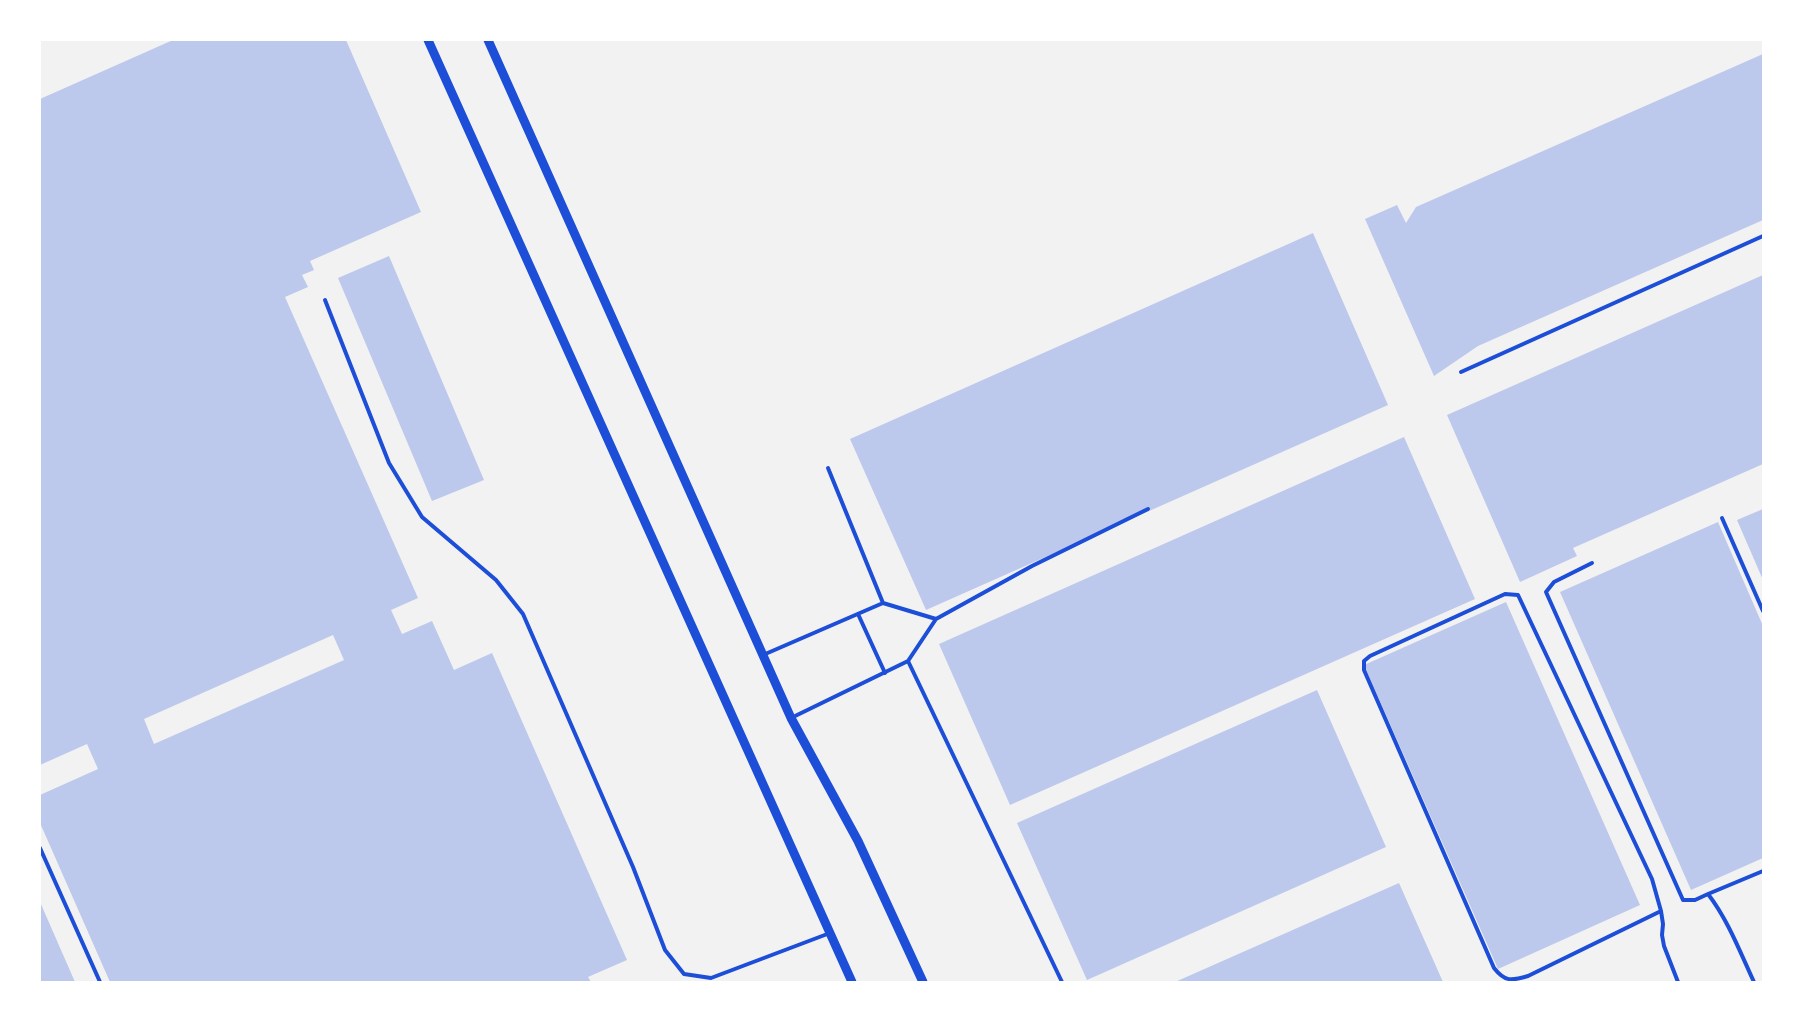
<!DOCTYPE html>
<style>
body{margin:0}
#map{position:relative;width:1803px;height:1022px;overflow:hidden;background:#f2f2f2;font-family:"Nunito Sans",sans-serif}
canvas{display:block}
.frame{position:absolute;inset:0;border:41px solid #fff;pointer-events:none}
</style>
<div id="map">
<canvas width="1803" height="1022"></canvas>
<div class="frame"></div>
</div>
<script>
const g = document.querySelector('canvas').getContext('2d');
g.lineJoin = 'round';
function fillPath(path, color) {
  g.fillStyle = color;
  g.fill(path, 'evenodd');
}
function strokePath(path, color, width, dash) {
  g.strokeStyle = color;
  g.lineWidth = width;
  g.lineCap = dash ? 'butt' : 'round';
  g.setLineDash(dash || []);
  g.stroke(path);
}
fillPath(new Path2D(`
 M173,40H346L421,212L310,261L314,270L302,275L308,287L285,297L418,598L391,610L402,634L432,621L454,670L492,653L627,960L588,977L591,982H110L40,823V795L98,769L87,744L40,765V99ZM333,635L344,660L154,744L144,719Z
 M1763,54V220L1478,346L1434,376L1365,219L1397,205L1406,223L1416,207Z
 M1313,233L1388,405L926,610L850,439Z
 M389,256L484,480L432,501L338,278Z
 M1763,275V464L1573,548L1577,556L1520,582L1447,415Z
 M1404,437L1475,599L1010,805L939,644Z
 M1763,509V580L1737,520Z
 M1718,522L1763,626V858L1691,890L1560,592Z
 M1506,602L1640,905L1498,969L1364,665Z
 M1317,690L1386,847L1087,980L1017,823Z
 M1399,883L1443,982H1175Z
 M40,902L75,982H40Z`), '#bdc9ec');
strokePath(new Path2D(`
 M325,300L389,463L422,517L496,580L523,614L633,867L665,950L684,974L711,978L830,933
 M1461,372L1763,236
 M828,468L883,603
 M1722,518L1763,611
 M1592,563L1554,582L1546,592L1683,900H1695L1708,894C1728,920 1740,952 1754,982
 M858,614L885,673
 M763,655L883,603L936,619
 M908,661L1062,982
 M791,718L908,661L936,619L1032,566L1148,509
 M40,848L100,982
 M1708,894L1763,871
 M1661,911L1528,976C1511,981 1505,982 1494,968L1364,670V661L1370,656L1505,594L1518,595L1652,879L1661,911L1663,924L1662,935L1664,946L1678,982`), '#1d4ed8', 4);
strokePath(new Path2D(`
 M428,40L852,982
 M488,40L791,718L858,841L923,982`), '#1d4ed8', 9);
</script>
